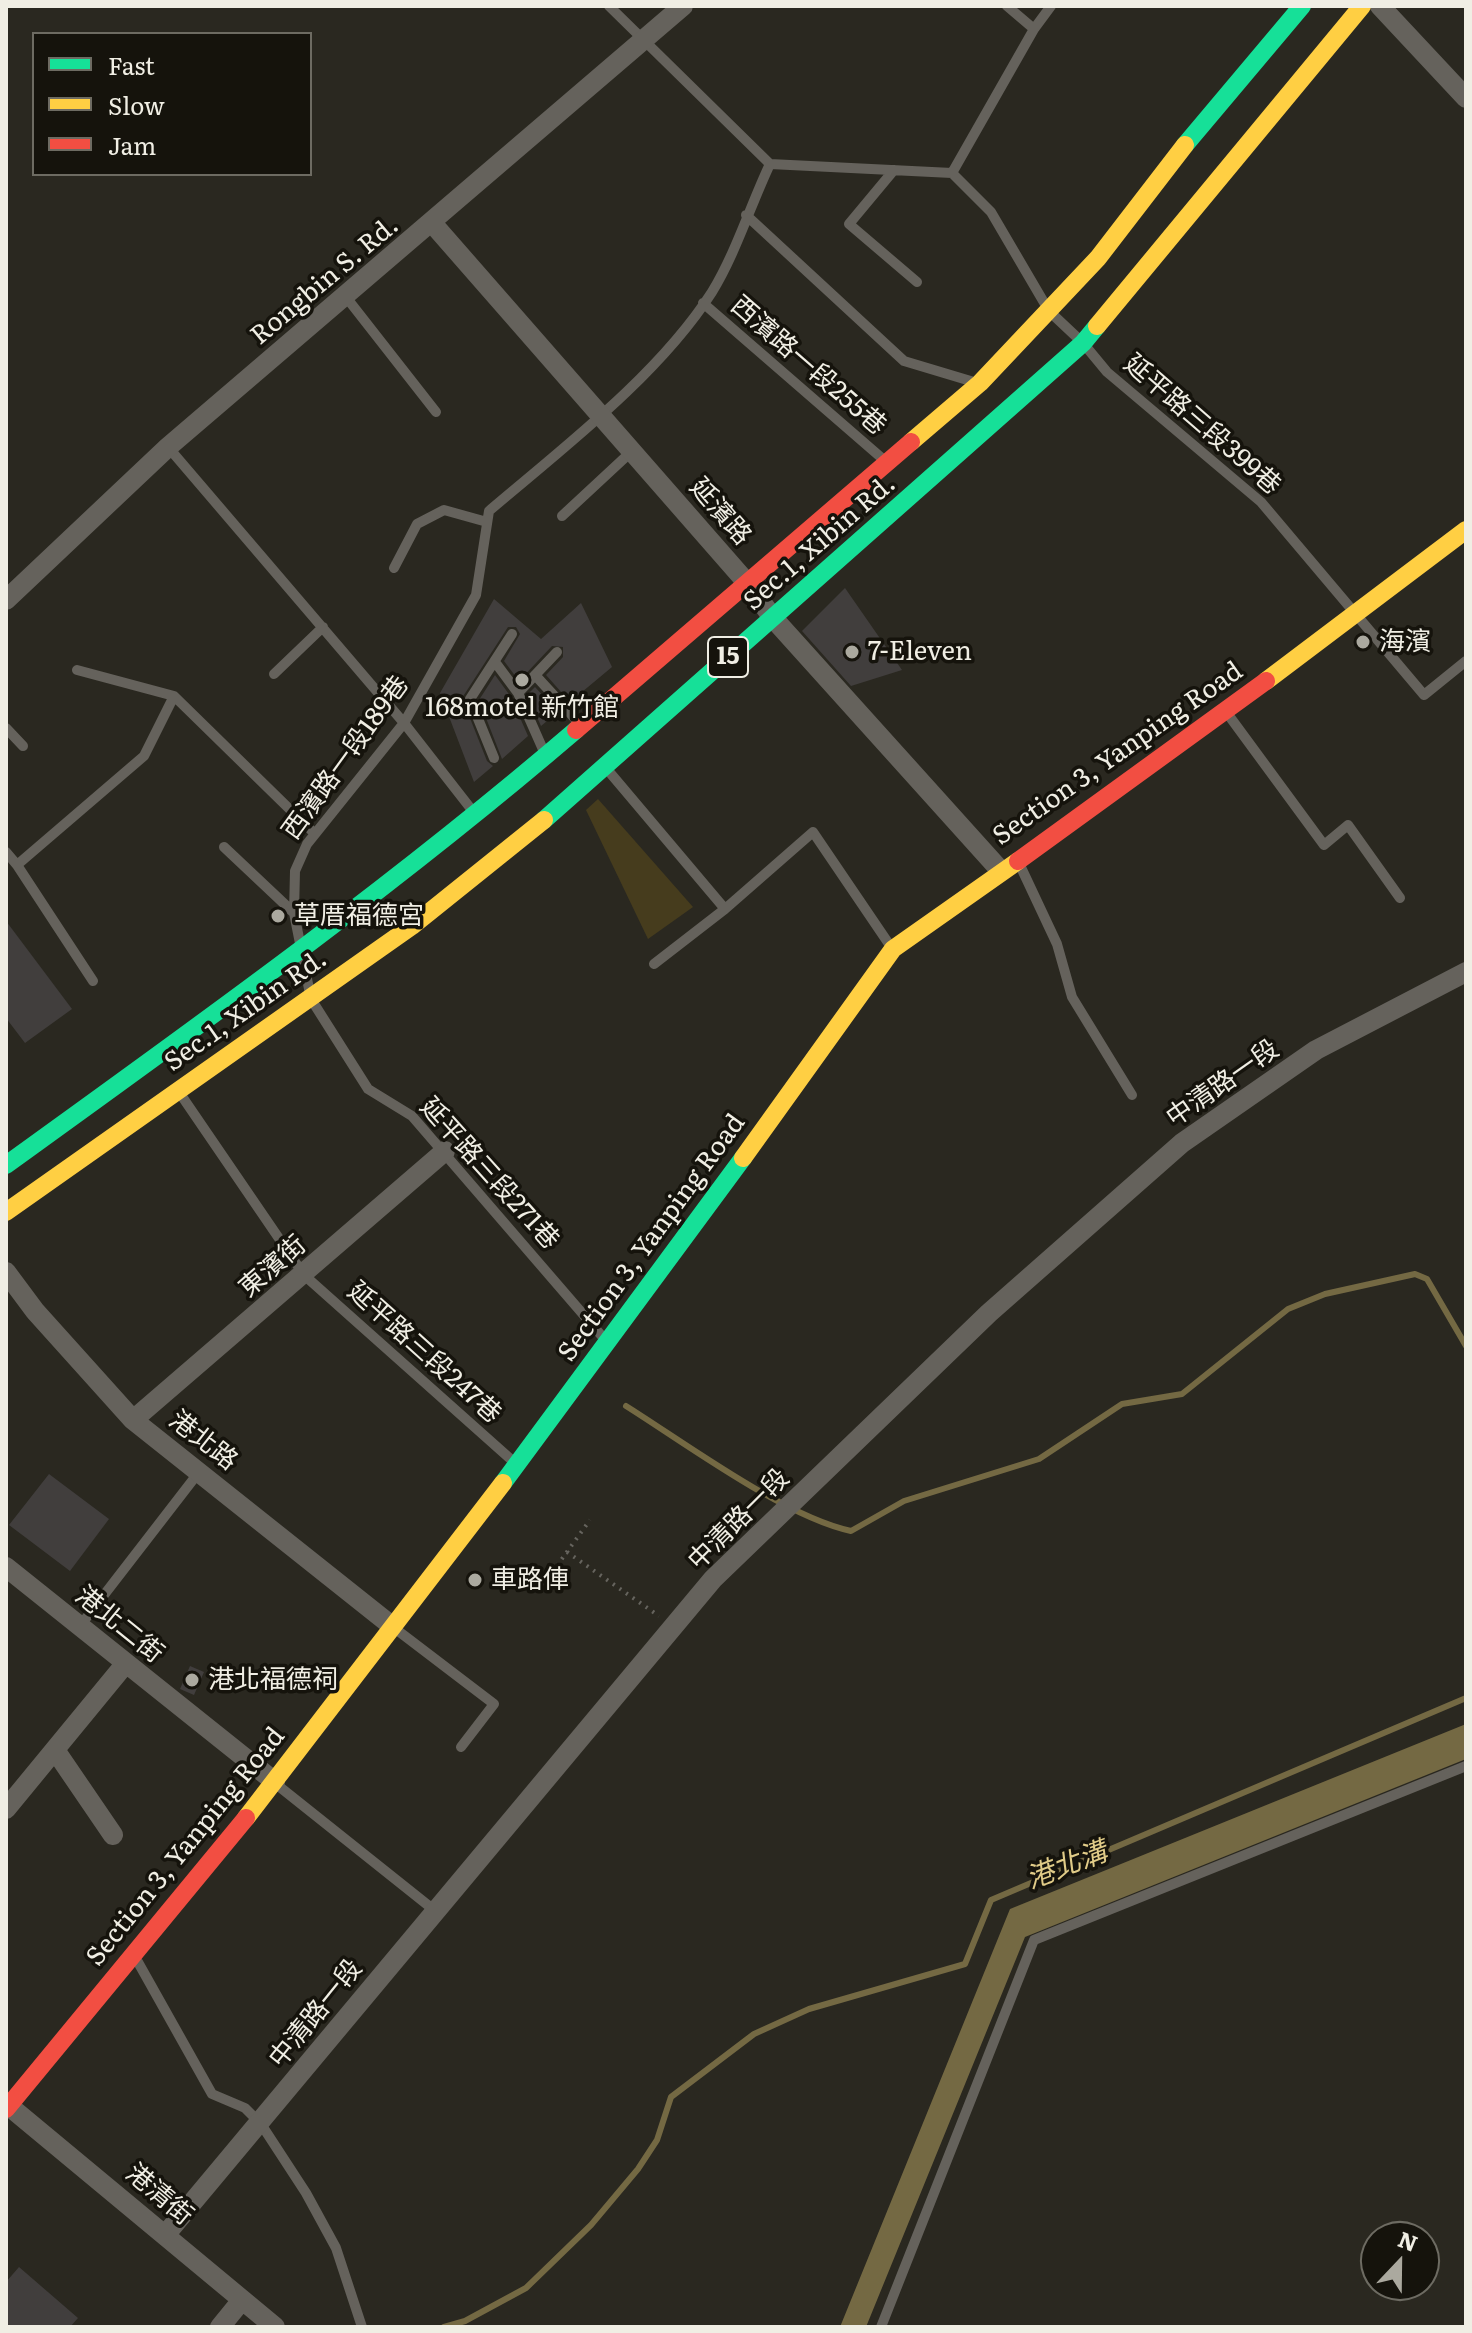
<!DOCTYPE html>
<meta charset="utf-8">
<style>
body{margin:0}
#map{position:relative;width:1472px;height:2333px;overflow:hidden;background:#2a2820;font-family:Literata,serif}
canvas{display:block}
.frame{position:absolute;inset:0;border:8px solid #f0eee4;pointer-events:none}
.legend{position:absolute;left:32px;top:32px;width:280px;height:144px;box-sizing:border-box;background:#15130c;border:2px solid #6d6b62;margin:0;padding:10px 14px;list-style:none;font-size:24px;color:#f0eee4}
.legend li{display:flex;align-items:center;gap:16px;height:40px}
.legend b{width:40px;border:2px solid #6d6b62}
.north{position:absolute;left:1360px;top:2221px;width:80px;height:80px;box-sizing:border-box;background:#15130c;border:2px solid #6d6b62;border-radius:50%;rotate:22deg;font-size:22px;font-weight:700;line-height:32px;text-align:center;color:#f0eee4}
.north::after{content:'';display:block;margin:auto;width:28px;height:36px;background:#aba99f;clip-path:polygon(50% 0,100% 100%,50% 72%,0 100%)}
</style>
<div id="map">
<canvas width="1472" height="2333"></canvas>
<div class="frame"></div>
<ul class="legend">
<li><b style="height:10px;background:#16e098"></b>Fast</li>
<li><b style="height:10px;background:#ffcf43"></b>Slow</li>
<li><b style="height:10px;background:#f24e42"></b>Jam</li>
</ul>
<div class="north">N</div>
</div>
<script>
const g = document.querySelector('canvas').getContext('2d');
g.lineJoin = 'round';
function fillPath(path, color) {
  g.fillStyle = color;
  g.fill(path, 'evenodd');
}
function strokePath(path, color, width, dash) {
  g.strokeStyle = color;
  g.lineWidth = width;
  g.lineCap = dash ? 'butt' : 'round';
  g.setLineDash(dash || []);
  g.stroke(path);
}
function label(font, color, halo, rows, align = 'center') {
  g.font = font + ' Literata,"Noto Sans TC",serif';
  g.lineWidth = 7;
  g.setLineDash([]);
  g.textBaseline = 'middle';
  g.strokeStyle = halo;
  g.fillStyle = color;
  for (const [text, x, y, turn = 0] of rows) {
    g.save();
    g.translate(x, y);
    g.rotate((+turn || 0) * Math.PI / 180);
    g.textAlign = isNaN(turn) ? turn : align;
    if (halo) g.strokeText(text, 0, 0);
    g.fillText(text, 0, 0);
    g.restore();
  }
}
fillPath(new Path2D(`
 M598,799L693,907L648,939L586,810Z`), '#463c1d');
fillPath(new Path2D(`
 M1466,1724V1759L1025,1937L866,2327H840L1010,1909Z`), '#746943');
strokePath(new Path2D(`
 M626,1406C685,1443 785,1517 851,1531L904,1501L1039,1459L1122,1404L1182,1394L1288,1309L1325,1294L1415,1274L1427,1279L1466,1346
 M444,2327L465,2321L526,2288L591,2225L638,2169L657,2140L671,2097L754,2034L809,2009L965,1964L991,1900L1466,1698`), '#746943', 6);
fillPath(new Path2D(`
 M845,588L902,670L851,686L802,631Z
 M494,599L541,639L581,603L612,667L570,702L546,675L563,657V647L552,646L519,681L504,661L520,634L516,627H508L462,698L487,761L493,766L474,782L440,693Z
 M495,675L511,697L528,736L502,759L479,700Z
 M535,687L558,712L541,726L527,695Z
 M6,921L72,1009L25,1043L6,1018Z
 M49,1474L109,1519L70,1571L9,1525Z
 M190,1666L204,1672L194,1695L180,1689Z
 M19,2267L78,2318L70,2327H6V2282Z`), '#413e3d');
strokePath(new Path2D(`
 M567,1552L659,1616
 M543,1585L590,1520`), '#66645e', 4, [2, 6]);
strokePath(new Path2D(`
 M609,6L770,164
 M1034,29L1051,6
 M770,164L952,173L991,212L1049,311L1083,343L1107,372L1261,502L1424,695L1466,661
 M894,170L849,224L917,282
 M952,173L1034,29L1007,6
 M746,215L904,361L974,382
 M346,297L436,412
 M703,303L884,460
 M168,447L404,723L475,814
 M562,516L632,451
 M394,568L417,524L444,510L487,522
 M495,662L518,693L557,652
 M77,670L174,696L315,834
 M274,674L323,627
 M535,675L581,725
 M518,693L545,754
 M1227,713L1324,845L1348,825L1400,898
 M6,728L23,746
 M494,758L470,699L512,634
 M606,768L725,909
 M224,847L294,913
 M6,852L17,865L144,756L174,696
 M1018,861L1057,944L1072,997L1132,1095
 M17,865L93,981
 M654,964L725,909L813,832L891,947
 M179,1092L304,1275L515,1463
 M607,1342L412,1116L368,1089L311,999L294,913L295,871L307,844L404,723L476,595L489,511C563,448 659,375 712,292C735,255 751,204 770,164
 M80,1626L199,1472
 M393,1627L494,1704L461,1747
 M276,1784L434,1910
 M134,1955L212,2094L245,2108L261,2124L306,2193L336,2248L362,2327
 M881,2327L1034,1940L1466,1766`), '#65625c', 10);
strokePath(new Path2D(`
 M1380,6L1466,98
 M433,224L748,584L773,618L1000,870
 M6,600L168,447L683,6
 M6,1272L35,1311L133,1420L392,1626
 M133,1420L445,1151
 M6,1567L275,1782
 M55,1750L113,1835
 M6,1809L126,1663
 M9,2106L275,2327
 M166,2234L713,1579L989,1313L1182,1143L1316,1050L1466,972
 M220,2327L242,2300`), '#65625c', 20);
strokePath(new Path2D(`
 M1185,145L1302,6
 M544,820L1083,343L1097,326
 M6,1165C200,1025 394,886 576,730
 M503,1483L743,1158`), '#16e098', 18);
strokePath(new Path2D(`
 M1097,326L1362,6
 M911,442L980,383L1098,258L1185,145
 M1266,681L1466,530
 M743,1158L893,949L1018,861
 M6,1212L412,926L544,820
 M246,1818L503,1483`), '#ffcf43', 18);
strokePath(new Path2D(`
 M576,730L911,442
 M1018,861L1266,681
 M6,2109L246,1818`), '#f24e42', 18);
for (const [x, y, r, color] of [
 [1363,642,8,"#aba99f"],
 [852,652,8,"#aba99f"],
 [522,680,8,"#aba99f"],
 [278,916,8,"#aba99f"],
 [475,1580,8,"#aba99f"],
 [192,1680,8,"#aba99f"]
]) {
  const dot = new Path2D();
  dot.arc(x, y, r, 0, 2 * Math.PI);
  g.fillStyle = color;
  g.fill(dot);
  strokePath(dot, '#15130c', 3);
}
for (const [x, y, w] of [
 [728,657,40]
]) {
  const box = new Path2D();
  box.roundRect(x - w / 2, y - 20, w, 40, 6);
  g.fillStyle = '#15130c';
  g.fill(box);
  strokePath(box, '#f0eee4', 2);
}
label('bold 24px', '#f0eee4', null, [
 ["15",728,657]
]);
label('26px', '#f0eee4', '#15130c', [
 ["Rongbin S. Rd.",325,281,-40],
 ["西濱路一段255巷",808,366,41],
 ["延平路三段399巷",1202,425,41],
 ["延濱路",720,512,49],
 ["Sec.1, Xibin Rd.",820,543,-41],
 ["Section 3, Yanping Road",1118,754,-35],
 ["西濱路一段189巷",346,758,-54],
 ["Sec.1, Xibin Rd.",246,1011,-35],
 ["中清路一段",1223,1084,-35],
 ["延平路三段271巷",489,1174,48],
 ["Section 3, Yanping Road",652,1238,-54],
 ["東濱街",273,1267,-41],
 ["延平路三段247巷",424,1353,42],
 ["港北路",203,1441,38],
 ["中清路一段",739,1520,-45],
 ["港北二街",119,1625,39],
 ["Section 3, Yanping Road",186,1847,-51],
 ["中清路一段",316,2014,-51],
 ["港清街",159,2195,40]
]);
label('26px', '#f0eee4', '#15130c', [
 ["海濱",1379,642],
 ["7-Eleven",868,652],
 ["168motel 新竹館",522,708,"center"],
 ["草厝福德宮",294,916],
 ["車路俥",491,1580],
 ["港北福德祠",208,1680]
], 'left');
label('italic 28px', '#e0cb88', '#15130c', [
 ["港北溝",1067,1866,-21]
]);
</script>
